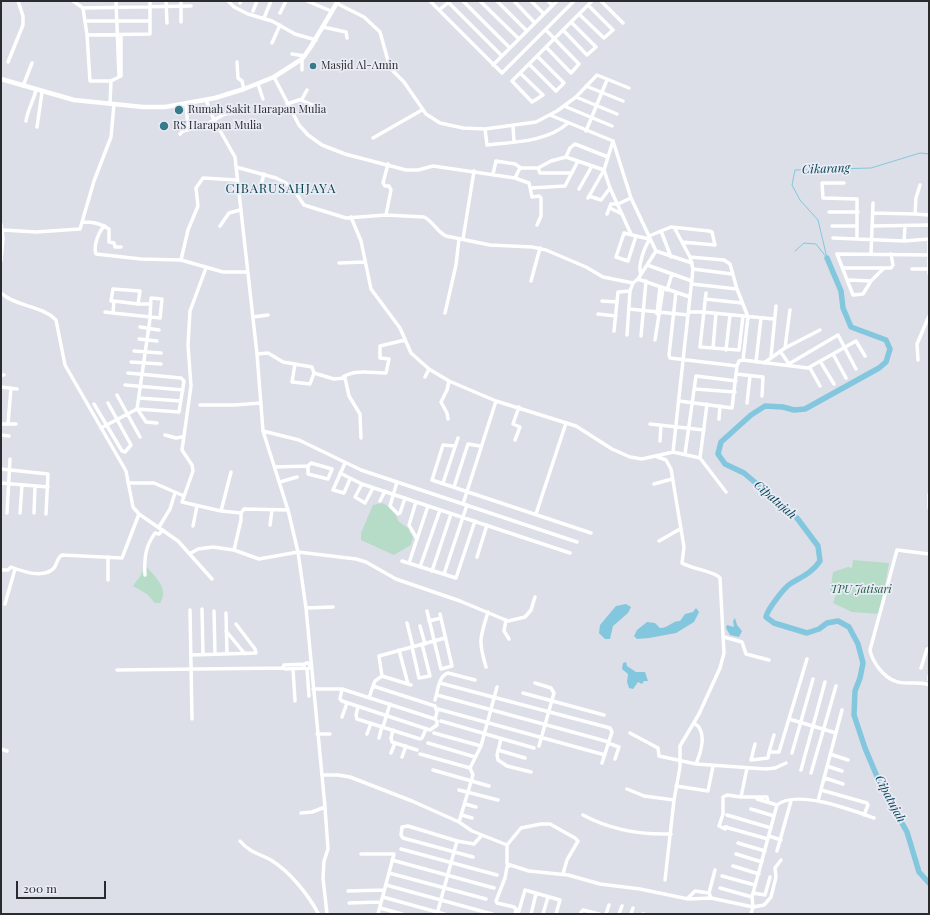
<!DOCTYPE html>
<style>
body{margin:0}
#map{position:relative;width:930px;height:915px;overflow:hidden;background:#dcdee8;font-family:"Playfair Display",serif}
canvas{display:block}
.frame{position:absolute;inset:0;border:2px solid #2a2b2e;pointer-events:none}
.scale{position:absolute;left:16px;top:881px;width:90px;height:18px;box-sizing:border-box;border:2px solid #2a2b2e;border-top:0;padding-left:5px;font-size:12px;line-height:14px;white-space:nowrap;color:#2a2b2e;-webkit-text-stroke:3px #e9ebf5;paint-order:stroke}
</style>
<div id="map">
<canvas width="930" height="915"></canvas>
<div class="frame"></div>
<div class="scale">200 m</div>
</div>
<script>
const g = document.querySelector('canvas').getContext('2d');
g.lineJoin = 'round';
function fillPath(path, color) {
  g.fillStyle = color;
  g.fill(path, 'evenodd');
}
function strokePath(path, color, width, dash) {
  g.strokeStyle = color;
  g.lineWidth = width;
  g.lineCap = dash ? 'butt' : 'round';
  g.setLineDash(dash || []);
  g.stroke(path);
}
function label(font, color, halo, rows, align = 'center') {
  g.font = font + ' "Playfair Display",serif';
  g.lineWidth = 3.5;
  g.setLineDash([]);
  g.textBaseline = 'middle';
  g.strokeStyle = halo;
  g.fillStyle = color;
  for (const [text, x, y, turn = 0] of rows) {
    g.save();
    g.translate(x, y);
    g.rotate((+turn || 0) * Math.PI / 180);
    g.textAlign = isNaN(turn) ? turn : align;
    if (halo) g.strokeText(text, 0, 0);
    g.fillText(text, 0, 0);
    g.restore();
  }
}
fillPath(new Path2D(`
 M382,503C391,507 396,512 398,521L409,529V531L413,537L411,545L394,555L361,540V533L373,505Z
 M853,560L889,563L880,614L852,612L833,603L836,594L830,592L833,572L848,567L852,568Z
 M145,565C154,576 170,588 160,603H155L147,594L133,586L141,575Z`), '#b6dcc7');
fillPath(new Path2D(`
 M626,604L631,607L628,613L613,626L610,639H605L599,633L600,625L616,606Z
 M696,608L699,612L694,622L676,633L649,638L637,639L634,636L637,630L647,622L655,623L660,628C669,628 673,620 680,621L685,614L693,612Z
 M735,618L737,625L742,631L739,637L730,635L726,628L727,625L734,627L733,621Z
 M626,662L627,666L636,672H645L648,681H644L642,684L638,682L633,689L629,688L627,682L628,674L622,669L623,663Z`), '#83c7de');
strokePath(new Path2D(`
 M795,251L804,243L816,244L827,258
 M827,258L818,220L800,200L792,185L795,170L871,168L920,153L929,154`), '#83c7de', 1);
strokePath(new Path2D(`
 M827,258L841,291L843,308L851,327L886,340L890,349L886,362L879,368L805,409L794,410L783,407L765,406L751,415L721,442L718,454L725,464L744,473L797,518L818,546L820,561C812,573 801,577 790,584C784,588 767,610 766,617L774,623L807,633L819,629L827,623L838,621L849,627L858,644L863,663L860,678L855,691L854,715L865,748L881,786L907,832L919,872L929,883`), '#83c7de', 5.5);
strokePath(new Path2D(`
 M73,1L83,8L87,35L90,81H111
 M116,1L119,77
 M166,1L167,23
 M181,1V22
 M228,1L234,7L248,14L272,21L295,34L316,40
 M307,1L331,11
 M430,1L502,73L574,1
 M463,1L510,48
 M480,1L519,39
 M497,1L527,31
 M514,1L535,23
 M531,1L544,14
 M548,1L552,5
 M601,1L623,23
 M448,2L502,56
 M240,3L241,1
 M336,3L364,17L380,32L390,68L404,82L426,114L440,123L463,128L485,129L536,122L557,111L576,97L597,75L629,88
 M83,8L191,6
 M439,10L449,2
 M253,11L257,1
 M280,13L286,1
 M579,14L604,38L613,30L588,5
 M264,18L271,1
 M85,21H150
 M323,27L346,32L347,38
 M546,30L579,64L571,73L546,47
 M563,30L587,55L596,47L571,22
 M87,35L150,34V1
 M272,43L280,25
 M292,54L305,56
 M302,59V70
 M8,62L23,25V16L18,1
 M237,62L238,78L242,81L244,89
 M529,64L556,91L564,83L537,56
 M493,65L557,1
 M520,73L543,95L532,102L512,81C539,54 565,28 592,1
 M274,77L299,125L308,135L322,145L345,154L406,170H418L433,166L515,178L529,183L532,197L539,196L541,198V216L537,225
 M258,84L263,99
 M23,86L32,63
 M586,86L623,101
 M576,97L617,114
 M206,100L214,120L235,157L257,354L263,431L288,510L298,552L306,608L325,807L328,849L324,861L323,878L327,914
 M301,100L322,109
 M186,103L188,129
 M110,104L111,81L121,76V35
 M287,104L302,99L307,90
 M564,106L612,126
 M550,115L613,141L631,198L656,251L692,263
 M26,121C28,108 33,103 36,90
 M203,126L225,114L234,113
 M513,126L514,142
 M37,127L42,92
 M485,129L487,145C514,142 547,142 568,123
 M586,131L607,80
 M180,134L183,131L199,127
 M373,138L422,110
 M566,157L604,170L613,141
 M566,157L570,148L575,144L608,157
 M236,167L276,178L286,183L294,190L304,205L346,218L386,215L424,217C433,221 437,232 446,236L490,245L532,247L546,250L586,267L603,277L633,283
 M538,168L540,173H572
 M604,170L610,188L631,234
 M493,174L496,161L515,164L521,168
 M515,178L520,168H538L551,161L566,157
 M844,183H822L823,198L857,199V239
 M261,185L264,174
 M920,185L916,198L915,214L929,215
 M531,188L565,186L578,161
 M579,189L592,166
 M589,196L601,200L610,188
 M588,198L604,170
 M610,208L622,214
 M829,212H858
 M873,213L915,214
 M607,214L611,204H618L631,198
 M386,215L391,190L389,186H385L383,183L388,164
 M351,217L361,241L371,289L400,328L411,353L429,369L449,381L496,401L576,426L612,449L630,457L642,459L673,452L700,458
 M82,222C93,222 100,223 109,229V242L114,243L115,247H121
 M1,224L3,238L1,261
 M105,226C99,230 93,246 96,254L141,259L181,260L223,272H248
 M220,226L229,213L240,210
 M832,226H857
 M873,226L929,225
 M3,230L36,232L80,229L94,181L111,137L114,104
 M661,231L671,257
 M636,236L628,261L616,257L624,233L649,239
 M649,236L671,227L709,231L712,232L715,245L682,242
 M833,238L904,241L929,239
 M463,239L474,171
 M929,240V274
 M904,241L905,227
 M871,254L873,203
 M690,257L724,260L730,264L737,289L748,317L743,360
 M181,260L188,230L198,206L196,188L203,178L237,180
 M339,263L364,262
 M647,265L692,281
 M206,268L190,311L188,345L191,386L182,450L192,465L193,471L182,502L221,511L241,513L244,509L288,510
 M843,268H891L893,265L891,254
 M884,268L871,281L863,294L853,295L837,254L929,255
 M693,269L732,274
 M912,269H929
 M641,274C637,266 645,246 650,239
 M638,279L690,297
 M849,280L871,281
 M531,281L540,248
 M692,284L737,289
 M667,290L672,274
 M676,292L669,355L670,358L737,366L739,361L743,360L808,368L856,341L865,356
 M1,293C17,307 41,305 56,320L65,365L126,471L133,507L139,514L178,541L212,579
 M706,293L700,347L739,350L743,316
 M705,299L742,303
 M114,301L138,304
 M602,301L617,302
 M629,309L688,315
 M105,312L113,313
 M689,312H703L774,319
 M445,313L456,265L459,239
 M598,314L616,316
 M657,314L660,287
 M253,317L268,315
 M140,327L159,330
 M614,331L618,292L630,291
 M627,335L630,291L633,283L638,279L656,251
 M641,336L646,281
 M139,339L157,341
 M655,340L663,289
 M713,348L716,313
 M785,348L790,310
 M726,350L730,315
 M134,351L161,353
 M780,351L789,364
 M257,354L268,353L283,362L312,367L314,373L334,379L345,378L349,396L360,414L361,438
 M833,354L846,378
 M771,357L776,306
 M918,360L917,344L929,316
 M820,361L834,384
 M131,362L161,364
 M756,362L761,318
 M764,363L785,348L820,330
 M295,364L292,382L310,384L314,373
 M787,365L838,335L856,369
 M810,368L820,386
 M128,373L181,378L184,381L179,412L137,409
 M736,374L763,377L762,396
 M1,375H4
 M343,377C355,369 372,373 386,373L389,359L380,358V346L405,340
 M425,377L429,369
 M125,385L183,390
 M1,387L17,389
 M695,389L735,392
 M117,395L140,437
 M139,398L181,401
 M679,401L732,408L737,366
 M747,403L750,376
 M94,404L122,451L125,452L131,445L108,403
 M707,404L700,458L726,492
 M200,405H234L261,403
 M138,410L146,422L157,423
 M448,419L447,413L441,402L447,390L449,381
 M719,419L720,406
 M1,424H16
 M8,424L11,388
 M650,424L704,430
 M101,428L137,409L150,319V317L151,298L162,299L160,318L113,313L114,301H111L113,289L140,291L138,304H151
 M263,431L299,440L361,470L577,542
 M1,435L9,436
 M165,435L176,438L182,437
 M515,440L520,427L513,424L519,407
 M660,441L661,425
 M455,446L443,445L432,480L591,533
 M673,452L693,269L690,257L675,229
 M685,454L696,376L736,381
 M655,456L666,460L671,469L684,547L682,563C691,569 715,571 720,578L724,653L720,668L699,714L680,746V767L674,800L665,880
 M345,463L333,490L344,493L350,479
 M275,467L308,466L311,463L332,469L328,479L308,474V466
 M1,469L48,474L46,514
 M340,473L362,484L570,553
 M280,482L297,477
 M397,482L390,506L398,514L400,513L405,498
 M1,483L48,487
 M128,483H154L184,496
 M443,483L458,438
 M362,484L355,497L365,503L373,488
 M654,484L672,479
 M454,487L468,444L480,446
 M929,494V508
 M380,501L385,491
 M416,502L409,525L417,539
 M463,504L496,401
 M221,511L231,472
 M7,513L10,459
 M20,513L22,485
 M34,513L35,486
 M536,514L566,423
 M270,525L272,510
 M193,526L197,506
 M159,527L170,509L175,493
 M659,541L680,529
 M234,550L241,520V513
 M191,553L198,549L213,547L234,550L259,559L298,552L356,559L366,562L396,579L460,601L508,621L525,617L531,610L535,597
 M929,554L897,550L870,650C872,661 883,677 895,681C906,686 918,680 929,685
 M108,557V580
 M477,557L487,525
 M402,561L456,578L475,521
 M409,563L428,506
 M420,567L440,510
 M1,570H8L11,567C21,571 44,579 54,568C57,564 57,558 62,555L122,558L139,514
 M432,571L451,514
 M444,574L467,505
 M145,575C144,559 145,547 155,533L159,534L163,530
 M5,604L15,569
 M306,608L333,607
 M202,609L203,655
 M190,610L192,719
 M214,611L215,654
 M427,611L441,669L452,666L440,614
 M226,613L227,654
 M506,620L504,631L509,639
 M429,621L441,618
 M407,623L413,647
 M420,626L425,644
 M226,631L245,654
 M724,637L742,642L746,654L769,660
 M412,647L419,678L430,676L422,644
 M399,650L408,684
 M191,655L256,653L255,649L236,624
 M304 666a3 3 0 1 1 6 0a3 3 0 1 1-6 0Z
 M305,664L284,665L283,668L286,669L305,668
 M486,667C478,640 480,638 488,612
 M921,668L927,649L929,648
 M293,669L295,701
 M307,669L309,696
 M117,670L283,668
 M382,676L379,656L445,638
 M929,676V680
 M440,683L610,728L612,732L602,763
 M535,683L551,688L554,693L539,746
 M373,686L375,681L382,676L411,685
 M313,689H342L435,719L437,721V725L430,730L342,701L340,699L342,689
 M523,693L604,715
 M437,695L609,742
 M369,698L373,686L435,706L437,712L435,719
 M435,700C438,692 438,676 448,673L475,680
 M358,707L356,715L357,719L420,739L422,738L426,729
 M438,709L605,755
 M342,717L347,703
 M789,719L836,733
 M441,721L534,748
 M694,723C708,731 701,752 696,764
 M383,727L390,704
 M393,730L391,738L392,742L417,750
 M434,733L481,746
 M630,733L658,748L659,756L696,764L766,769L775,768L786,763
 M317,734H330
 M367,734L371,723
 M379,738L382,726
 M501,739L497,755L498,760L507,766L531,772
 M428,743L475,757
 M608,743L619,747L615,759
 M755,744L751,760L768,758L769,752H779L807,659
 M1,749L7,751
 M498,750L525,758
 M769,752L774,735
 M391,753L395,743
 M792,753L813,679
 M420,754L470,768
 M830,754L848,760
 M402,757L406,746
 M827,766L842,771
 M433,770L489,786
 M801,770L825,682
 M811,773L836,686
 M322,775H338L350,777L412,801L459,822L472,831L507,845
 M825,778L843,784
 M676,786L708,791L713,766
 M627,789L644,796L674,800
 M459,790L498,800
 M821,790L867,803L868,805L864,815
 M741,797H757
 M818,801L842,710
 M768,802L767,797H757V799L777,805C797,789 852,810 874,818
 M465,804L476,807
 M751,809L774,816
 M301,813L312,812L325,807
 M462,815L472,818
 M583,815C611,830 640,835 671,834
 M727,815L771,828
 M459,822L473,775L470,768L481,746L497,687
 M725,827L768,839
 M727,827L725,829L719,826L723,814V797L727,795L741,797L747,768
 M769,836L781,840
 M240,841C249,852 260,854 271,860C290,872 307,893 318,913
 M457,841L474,844L482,835
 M738,843L765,851
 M401,849L497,875
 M777,851L791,801
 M361,854H394L378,914
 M736,854L762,862
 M392,860L494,888
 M509,866L507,867L505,878L496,901L497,903L514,907L516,909L515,914
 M733,866L759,874
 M389,873L486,899
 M563,874L567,860L578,841L575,838L550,824H541L521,828L507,845V864L529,871L568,875L600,884L640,889L688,899L711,898L753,907L764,905L771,897L776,877L775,868L781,860
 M722,876L755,885
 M386,885L492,914
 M720,888L752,897
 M348,891L384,890
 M753,893L765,895L770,877
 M383,897L444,914
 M688,898L695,891L709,893
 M711,898L709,893L715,870
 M349,903L381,902
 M380,908L402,914
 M437,914L457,841L408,826L402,827L401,835L403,838L473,857
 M518,914L525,890L560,900L556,914
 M531,914L536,894
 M543,914L548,897
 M580,914L583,910L599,914
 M606,914L609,905
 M619,914L622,906
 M631,914L633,908
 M643,914H644
 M751,914L753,907L752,897L777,805`), '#fff', 3.5);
strokePath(new Path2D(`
 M1,79L74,100L143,107H165L215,98L244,89L274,77L302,59L310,48L338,1`), '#fff', 4.5);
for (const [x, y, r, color] of [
 [313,66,4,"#377a8a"],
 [179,110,5,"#377a8a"],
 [164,126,5,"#377a8a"]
]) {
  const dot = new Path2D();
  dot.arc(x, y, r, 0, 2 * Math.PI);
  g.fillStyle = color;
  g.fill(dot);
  strokePath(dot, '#e9ebf5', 1.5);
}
label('11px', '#2a2b2e', '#e9ebf5', [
 ["Masjid Al-Amin",321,66],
 ["Rumah Sakit Harapan Mulia",188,110],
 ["RS Harapan Mulia",173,126]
], 'left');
label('italic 11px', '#145b3e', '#e9ebf5', [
 ["TPU Jatisari",861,590]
]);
label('italic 12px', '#054454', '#e9ebf5', [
 ["Cikarang",826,169,-2],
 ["Cipatujah",775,500,41],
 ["Cipatujah",890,799,62]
]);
g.letterSpacing = '1px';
label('13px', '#084551', '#e9ebf5', [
 ["CIBARUSAHJAYA",281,189]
]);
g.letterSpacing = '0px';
</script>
